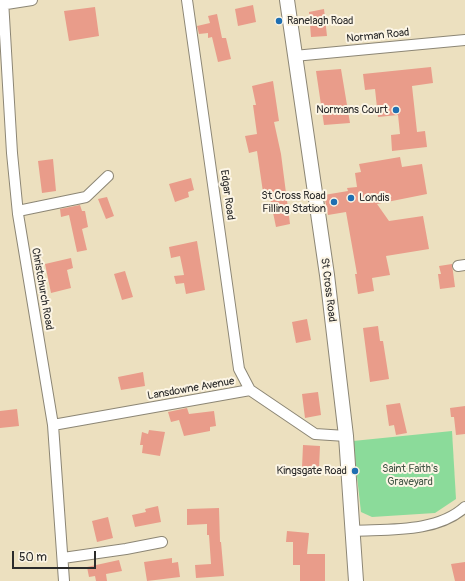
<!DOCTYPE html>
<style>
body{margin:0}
#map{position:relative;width:465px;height:581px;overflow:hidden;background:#ece0bf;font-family:Pangolin,sans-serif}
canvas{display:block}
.scale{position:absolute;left:12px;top:551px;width:84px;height:18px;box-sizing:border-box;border:2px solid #2b2b2b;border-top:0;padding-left:5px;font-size:12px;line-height:14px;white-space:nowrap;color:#2b2b2b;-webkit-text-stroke:3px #fcf5e5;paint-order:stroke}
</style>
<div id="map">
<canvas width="465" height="581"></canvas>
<div class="scale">50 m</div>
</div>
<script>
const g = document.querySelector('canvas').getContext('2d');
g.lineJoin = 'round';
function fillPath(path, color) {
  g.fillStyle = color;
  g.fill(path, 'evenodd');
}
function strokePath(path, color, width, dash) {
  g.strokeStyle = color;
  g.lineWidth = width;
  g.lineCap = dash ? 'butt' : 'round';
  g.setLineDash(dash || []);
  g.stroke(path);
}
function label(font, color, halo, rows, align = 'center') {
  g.font = font + ' Pangolin,sans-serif';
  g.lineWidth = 4;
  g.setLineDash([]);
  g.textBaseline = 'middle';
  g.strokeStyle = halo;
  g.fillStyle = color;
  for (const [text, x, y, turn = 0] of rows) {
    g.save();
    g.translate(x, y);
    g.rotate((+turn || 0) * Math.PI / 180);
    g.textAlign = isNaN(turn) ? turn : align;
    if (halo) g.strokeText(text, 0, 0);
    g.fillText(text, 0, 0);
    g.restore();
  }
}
fillPath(new Path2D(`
 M452,431L456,499L435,513L372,517L361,512L353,441Z`), '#8bdb9a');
fillPath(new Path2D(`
 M253,5L256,22L238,26L235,9Z
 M95,7L99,36L69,41L64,11Z
 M324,9L327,36L311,37L309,12Z
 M217,14L222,38H226L231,59L218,62L212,37L208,38V33L199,34L197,26L210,23L208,16Z
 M431,67L433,83L412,86L417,132L425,131L427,147L392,151L391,135L400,134L398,115L378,117L375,89L365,90L363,74Z
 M341,69L350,123L324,125L316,71Z
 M273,81L279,121L274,122L281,154L290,224L276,227L270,198L264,199L257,151L249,153L245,136L257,134L253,105H256L252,86Z
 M400,157L402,167L422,164L427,194L377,204L389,221L423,216L429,249L386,256L390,275L372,278L374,291L358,294L355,274H357L346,212L328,215L324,195L348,191L347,188L357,187L355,173L361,172L359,164Z
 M53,159L56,191L42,193L38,161Z
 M191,178L194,190L188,192L189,197L175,202L169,184Z
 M107,197L114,216L106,219L98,199Z
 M80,205L82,211H85L88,227L82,229L87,250L77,252L69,215L61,217L60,209Z
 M197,241L205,290L186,294L184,283L176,284L174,276L184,275L180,256L171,258L169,247Z
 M71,258L73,268L67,270L71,288L51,293L45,264Z
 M452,264L455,287L440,289L438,274H441L439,266Z
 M125,271L133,297L122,300L114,274Z
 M307,319L311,340L296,343L292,322Z
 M378,326L380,341H383L389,379L370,382L363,328Z
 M143,372L145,386L121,390L118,377Z
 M318,392L321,415L305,418L302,394Z
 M400,403L407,433L396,435L394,425L389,426L386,405Z
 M465,406V434L456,435L454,417H451L450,408Z
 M187,408L189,414L214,411L216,426L210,427V431L184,436L179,420L171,422L168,412Z
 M17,409L19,426L0,428V411Z
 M149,430L165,432L160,456L142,453L143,445H140L142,432L148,434Z
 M303,445L320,446L319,469L302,468Z
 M158,506L161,522L135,527L132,515L146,512L145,509Z
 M219,508L220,542H221L224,576L196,578L195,565L211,564L209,535H207V524L187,525V509Z
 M108,517L113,538L97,542L92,521Z
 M287,531L309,533L307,554H325V581H300V565H293V542H286Z
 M172,558V563L178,562L180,577L147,581L144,562Z
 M119,560L122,571L106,574L107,581H96L95,576L89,577L87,567Z
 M465,562V581H455L451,564Z`), '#e99c8a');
const minor = new Path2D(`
 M3,0L12,153L18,214L53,425L64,581
 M187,0L239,369L250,390
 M0,5L32,0
 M294,56L465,40
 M18,211L86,197L108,176
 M458,266L465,265
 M53,425L250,390L315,434L346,436
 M353,531C388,529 437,533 465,507
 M63,558L126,549L162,542`);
const secondary = new Path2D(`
 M287,0L327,275L346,436L356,581`);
strokePath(minor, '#8c8675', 12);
strokePath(secondary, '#8c8675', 16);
strokePath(minor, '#fff', 10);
strokePath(secondary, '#fff', 14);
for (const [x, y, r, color] of [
 [279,21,4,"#1f6fb2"],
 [396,110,4,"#1f6fb2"],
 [351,198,4,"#1f6fb2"],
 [334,202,4,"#1f6fb2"],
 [355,471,4,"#1f6fb2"]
]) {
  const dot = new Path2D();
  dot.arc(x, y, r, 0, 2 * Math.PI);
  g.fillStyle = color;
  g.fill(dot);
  strokePath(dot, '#fcf5e5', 1.5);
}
label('11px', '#2b2b2b', '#fcf5e5', [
 ["Ranelagh Road",287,21,"left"],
 ["Normans Court",388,110],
 ["St Cross Road",326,196],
 ["Filling Station",326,209],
 ["Londis",359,198,"left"],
 ["Kingsgate Road",347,471]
], 'right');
label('11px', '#2b2b2b', '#fcf5e5', [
 ["Norman Road",378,36,-6],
 ["Edgar Road",227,195,82],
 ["Christchurch Road",42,289,80],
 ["St Cross Road",328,290,83],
 ["Lansdowne Avenue",191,389,-10]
]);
label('11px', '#435747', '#fcf5e5', [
 ["Saint Faith's",410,469],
 ["Graveyard",410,482]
]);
</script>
